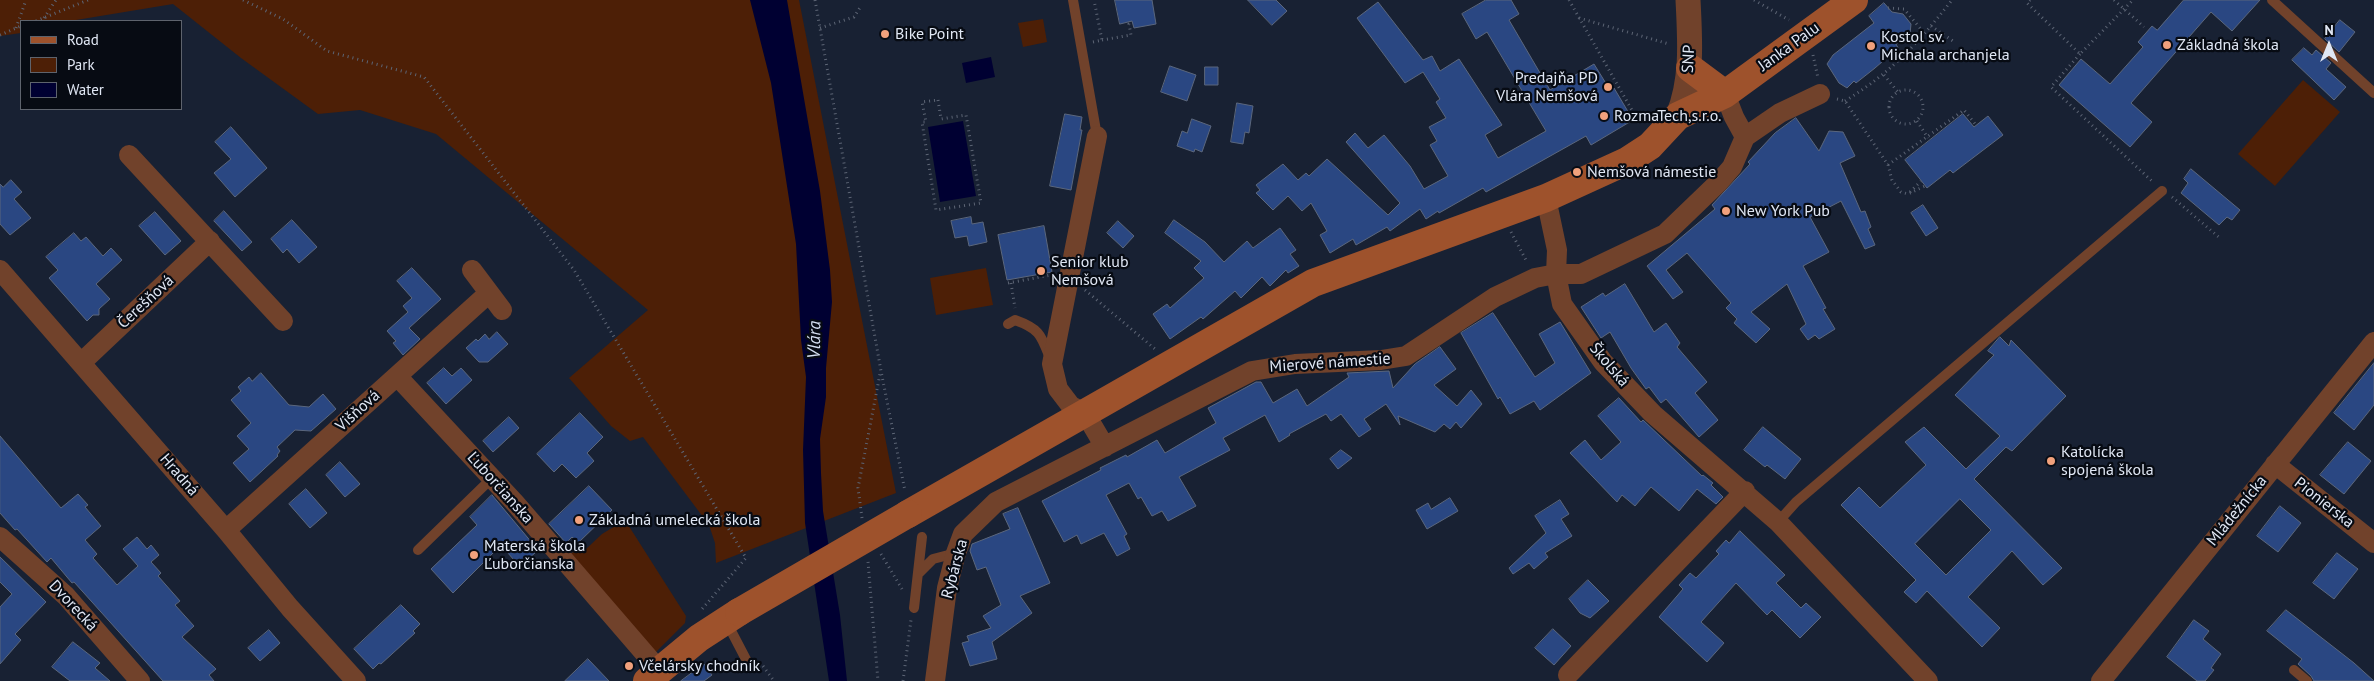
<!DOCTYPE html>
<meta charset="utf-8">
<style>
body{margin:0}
#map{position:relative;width:2374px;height:681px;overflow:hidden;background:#182133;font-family:"PT Sans",sans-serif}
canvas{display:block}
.legend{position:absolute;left:20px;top:20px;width:162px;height:90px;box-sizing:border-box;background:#070b13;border:1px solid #5e636d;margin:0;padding:6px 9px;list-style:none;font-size:15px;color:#e0e7f4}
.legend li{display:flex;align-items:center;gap:10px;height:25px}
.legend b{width:25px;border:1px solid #5e636d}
.north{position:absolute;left:2304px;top:20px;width:50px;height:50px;-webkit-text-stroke:4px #070b13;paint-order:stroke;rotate:0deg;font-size:14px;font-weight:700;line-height:20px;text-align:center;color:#e0e7f4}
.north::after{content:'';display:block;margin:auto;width:18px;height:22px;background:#e0e7f4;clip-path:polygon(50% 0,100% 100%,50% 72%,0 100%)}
</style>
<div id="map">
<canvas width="2374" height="681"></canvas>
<ul class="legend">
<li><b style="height:6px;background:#9e522c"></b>Road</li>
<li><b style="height:14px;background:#4d1f06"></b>Park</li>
<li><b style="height:14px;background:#000032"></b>Water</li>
</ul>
<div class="north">N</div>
</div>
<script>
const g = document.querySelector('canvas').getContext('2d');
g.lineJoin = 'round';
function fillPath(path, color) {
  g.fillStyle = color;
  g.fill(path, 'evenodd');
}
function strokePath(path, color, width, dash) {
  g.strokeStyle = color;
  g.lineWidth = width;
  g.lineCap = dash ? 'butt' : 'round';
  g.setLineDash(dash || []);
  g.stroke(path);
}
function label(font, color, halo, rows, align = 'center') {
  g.font = font + ' "PT Sans",sans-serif';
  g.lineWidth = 4.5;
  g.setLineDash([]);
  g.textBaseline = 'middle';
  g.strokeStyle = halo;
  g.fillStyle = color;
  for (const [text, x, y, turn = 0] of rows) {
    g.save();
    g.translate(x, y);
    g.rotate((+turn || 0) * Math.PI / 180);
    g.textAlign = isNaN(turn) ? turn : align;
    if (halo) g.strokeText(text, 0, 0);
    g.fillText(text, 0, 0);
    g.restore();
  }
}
fillPath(new Path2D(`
 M0,0H799L896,493L716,563L715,543L709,525L643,437L630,441L611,426L569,378L648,310L436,134L360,110L318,114L241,58L173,4L70,21H21V33L0,36Z
 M1043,19L1047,42L1023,47L1018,23Z
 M2303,80L2340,112L2275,186L2238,154Z
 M986,268L993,305L936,315L930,278Z
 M625,520L686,616L685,623L655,653L570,554L582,547L585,550L602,534Z`), '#4d1f06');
fillPath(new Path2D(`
 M750,0H787L820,191L830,270L832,302L826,368V397L820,439L821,473L823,511L840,615L847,681H829L805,523L803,450L806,377L801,340L796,244L771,83Z
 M991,57L995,77L966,83L962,63Z
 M963,121L976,196L940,202L928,127Z`), '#000032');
const building = new Path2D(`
 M1115,0H1152L1156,24L1134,28L1132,21L1120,24Z
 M1248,0H1276L1287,11L1272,25Z
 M1486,0H1511L1519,14L1509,20L1550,90L1594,64L1610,90L1614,88L1633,120L1591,145L1586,136L1486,192L1483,188L1439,213L1438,211L1426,219L1420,209L1390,231L1387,227L1356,245L1353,239L1330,253L1320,235L1327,231L1311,203L1302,211L1288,196L1273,210L1256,193L1260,190L1256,185L1283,164L1298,180L1306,173L1309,176L1327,159L1388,215L1400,203L1346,142L1355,133L1368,148L1384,135L1410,166L1424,189L1448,176L1430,145L1437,141L1429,127L1446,118L1436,102L1440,99L1423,72L1405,83L1357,18L1378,2L1423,60L1432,56L1440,71L1459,59L1502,125L1485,135L1498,158L1546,131L1487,32L1476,39L1462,14Z
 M2184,0H2260L2232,31L2211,12L2131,103L2152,122L2130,147L2059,85L2081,59L2110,84L2143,47L2138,42L2152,26L2157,30Z
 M1884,3L1892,12L1903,14L1911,24L1910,34L1896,44L1898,48L1875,68L1856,83L1854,81L1847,88L1839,83L1827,64L1833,55L1874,23L1869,16Z
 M2340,20L2355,32L2339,52L2325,39Z
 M2304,48L2312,55L2316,50L2331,63L2326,69L2346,87L2334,100L2292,60Z
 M1170,66L1196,75L1187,101L1161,92Z
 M1205,67H1218V85H1205Z
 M1237,103L1253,106L1249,133L1245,132L1243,144L1231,142Z
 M1065,114L1082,117L1080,130H1082L1071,190L1050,186Z
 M1963,114L1974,127L1988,116L2003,135L1953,173L1950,170L1927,188L1905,160Z
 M1796,118L1819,151L1829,131L1843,132L1855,156L1840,163L1861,212L1865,211L1871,227L1868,229L1875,245L1865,249L1841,201L1810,217L1829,252L1803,266L1826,308L1823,309L1835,329L1819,339L1815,335L1808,340L1800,329L1806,324L1787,284L1751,312L1770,329L1756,343L1734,323L1737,319L1726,308L1731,303L1687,253L1666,270L1683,292L1673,299L1647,266L1715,209L1712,205L1750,164L1748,162L1775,133Z
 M1192,119L1211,126L1202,152L1195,149L1194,152L1177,146L1182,131L1187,133Z
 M231,127L267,168L235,197L214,173L231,159L215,142Z
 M2191,169L2240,210L2232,220L2227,217L2219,225L2181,193L2188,183L2184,179Z
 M11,180L22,192L14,199L31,218L10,235L0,224V184L3,187Z
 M1923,205L1938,228L1926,236L1911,213Z
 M224,211L252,242L242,251L214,221Z
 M155,212L181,241L165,255L139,226Z
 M971,217L972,224L983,222L987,242L969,246L967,236L955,238L951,221Z
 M292,220L317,247L299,263L287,249L283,253L271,239Z
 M1174,220L1205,242L1224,262L1247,241L1253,248L1280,228L1296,250L1290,254L1299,266L1288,273L1286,270L1270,286L1262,277L1241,298L1235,291L1203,319L1201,317L1170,339L1153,314L1167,304L1170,308L1204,278L1194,268L1201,261L1165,233Z
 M1118,221L1134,236L1123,248L1107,233Z
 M1044,226L1052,272L1007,280L998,235Z
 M74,233L81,241L86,237L103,256L111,248L122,260L96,284L110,299L99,309V315H93L87,321L49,278L58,270L46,257Z
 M412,268L441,299L409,328L420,339L403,355L393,343L396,341L387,331L408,312L403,306L412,298L397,281Z
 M1625,284L1654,332L1666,323L1680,343L1677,347L1707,382L1695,393L1718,420L1699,437L1666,399L1661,403L1649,387L1646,389L1631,368L1610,332L1601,338L1581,307L1603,293L1605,296Z
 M1493,313L1535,377L1555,363L1539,334L1560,322L1591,373L1540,410L1534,401L1510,414L1500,397L1498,399L1461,333Z
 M497,332L508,344L488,362H479L466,348L476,339L478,341L485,334L489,339Z
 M2000,337L2009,346L2011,340L2066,396L2012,451L2006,447L1974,479L2062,568L2043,585L2012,551L1968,597L2000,628L1982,647L1927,591L1916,603L1904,592L1916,580L1841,505L1859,487L1880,508L1926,465L1905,442L1924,427L1966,469L2000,436L1955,395L1994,355L1988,351ZM1960,499L1991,530L1946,575L1915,544Z
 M1440,347L1456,369L1434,385L1457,406L1471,390L1482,404L1461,428L1456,422L1450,429L1444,424L1435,432L1398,416L1400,425L1386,404L1364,419L1371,429L1359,437L1341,414L1331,421L1326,414L1289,434L1290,435L1279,442L1265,415L1223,438L1230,450L1179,477L1196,506L1168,521L1162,511L1152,516L1141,497L1138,499L1129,483L1106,495L1127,534L1124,536L1130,549L1117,556L1104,533L1081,544L1077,535L1064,542L1042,501L1101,470L1100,468L1126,455L1127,457L1157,440L1165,453L1216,423L1208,408L1256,382H1261L1273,403L1297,389L1307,406L1349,377L1347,373L1389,371L1393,388L1415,364Z
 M2374,363V405L2354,430L2334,413Z
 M444,368L452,376L461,368L472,380L446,404L427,383Z
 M261,373L289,405L309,407L323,394L336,409L311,431L295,430L277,447L280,451L277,455L278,456L250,482L233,463L249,449L237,436L251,423L231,400L241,391L238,387L249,377L252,381Z
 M1619,398L1641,422L1643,420L1702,476L1703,475L1713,483L1711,485L1723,497L1716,504L1697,489L1679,511L1651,487L1635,506L1622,495L1617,502L1570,453L1585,440L1601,460L1621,442L1598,416Z
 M580,413L603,437L587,453L594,461L576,478L562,464L554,472L537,454Z
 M509,417L519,428L493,452L483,441Z
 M1763,427L1801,459L1785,479L1767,465L1765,467L1744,450Z
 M0,436L61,508L78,494L88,505L85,507L101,526L85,540L97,554L93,558L117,585L138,566L123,549L137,537L147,549L151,545L159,555L151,562L161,573L158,576L180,601L175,605L194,626L182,637L216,669L209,675L214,681H163L74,582L72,583L51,558L47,562L17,529L15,530L0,513Z
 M2348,442L2371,461L2344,494L2320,475Z
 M1341,450L1352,458L1338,469L1330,459Z
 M340,462L360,484L345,497L326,475Z
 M589,486L612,510L578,543L572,537L566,543L549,524Z
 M306,489L327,513L310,528L289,504Z
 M492,495L538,550L520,567L501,545L453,593L431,569L477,525L470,517Z
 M1450,498L1458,511L1427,529L1416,510L1428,503L1431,509Z
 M1560,500L1569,514L1561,519L1572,536L1545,553L1548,557L1534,569L1529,563L1513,574L1509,568L1546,533L1535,516Z
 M2280,506L2301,523L2278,552L2257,536Z
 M1018,508L1050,583L1020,596L1032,613L992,642L997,659L970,666L962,643L969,641L967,636L991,628L983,616L1001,605L986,567L977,570L970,551L972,544L1010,529L1003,514Z
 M1740,531L1785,575L1776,583L1801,608L1806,603L1821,617L1800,638L1772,610L1767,615L1736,583L1701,622L1724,643L1707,662L1659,617L1683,589L1679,585L1690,573L1696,578L1719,554L1716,551L1726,540L1729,543Z
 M2337,553L2358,569L2334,599L2313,583Z
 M0,557L46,602L15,634L21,640L0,664V607L12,594L0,582Z
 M1588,580L1609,601L1590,618L1580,613L1569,599Z
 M401,605L420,624L413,631L415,633L381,664L379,663L373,669L354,649Z
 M2286,610L2354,663L2374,681H2314L2311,676L2298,664L2302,659L2267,631Z
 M2194,620L2209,631L2203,639L2221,654L2211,668L2214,670L2205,681H2197L2167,657Z
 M1553,629L1571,646L1554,665L1535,648Z
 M269,630L280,643L260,661L248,648Z
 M73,642L100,663L95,668L110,681H70L52,667Z
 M588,659L609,681H565Z
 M704,664L712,675L704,681H681Z`);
fillPath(building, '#2a4782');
strokePath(building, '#5b677d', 1);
strokePath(new Path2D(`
 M243,0L283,19L327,51L424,77L574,270L746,558L702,609
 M815,0L881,371L905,491
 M1569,0L1641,126
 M1754,0L1789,20
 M2030,0L2027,3L2080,54L2133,0
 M2114,0L2144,27
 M1888,8L1904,9L1925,34
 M44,18L56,0
 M1579,18L1669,44
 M36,21L88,0
 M1931,26L1953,41
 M16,28L26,0
 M820,28L854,17L861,6
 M0,35L21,26
 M1102,40L1131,35L1129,24L1133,23
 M1093,42L1102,40L1094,0
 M2080,54L2051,87L2154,183
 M1813,55L1818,78
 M1884,75L1898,92
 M1889 107a17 17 0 1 1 34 0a17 17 0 1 1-34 0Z
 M1837,99L1845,101L1888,165L1892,180L1901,192L1908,194L1925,186
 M938,100L941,119L966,115L981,203L936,210L922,122H926L922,102Z
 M1845,101C1892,72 1918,43 1952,0
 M1917,121L1928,138
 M1888,165L1964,110L1976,125
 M1910,192L1921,181
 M2172,197L2221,239
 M1511,232L1527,262
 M1008,283L1051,275
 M1011,283L1015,308
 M1085,290L1155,349
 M862,518L858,488L880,374
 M881,554L902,589
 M868,562L878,681
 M763,666L774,681
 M903,681L911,620`), '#5d6575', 3, [1, 4]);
strokePath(new Path2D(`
 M1073,0L1097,136
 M2272,0L2374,93
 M1008,324L1015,320C1040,329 1041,335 1050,358
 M1778,522L1796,502L2162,191
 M418,550L491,479
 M919,573L933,559L956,553
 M914,608L922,537
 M726,621L750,667
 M2294,670L2307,681`), '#71422b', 10);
strokePath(new Path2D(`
 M1725,94L1734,117L1745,137
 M1097,136L1052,364L1058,389L1071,406L1085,413L1105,447
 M129,155L283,321
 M1546,198L1557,250L1556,274L1562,304L1603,362L1653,414L1778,522L1928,681
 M0,270L226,530L290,608L356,681
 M472,270L502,310
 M82,362L210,241
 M397,376L515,503L659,670
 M2275,464L2374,543
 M226,530L489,293
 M0,537L66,596L140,681
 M1568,675L1745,491
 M935,681L947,588L956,553L963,534L996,502L1252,371L1295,364L1381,360L1406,356L1495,297L1535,278L1556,274H1581L1665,234L1719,182L1732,167L1745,137L1780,113L1820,94
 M2101,681L2374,342`), '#71422b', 20);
strokePath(new Path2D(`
 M1678,116C1693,79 1690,40 1688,0`), '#71422b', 25);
strokePath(new Path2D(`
 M1690,68L1725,94
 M908,514L1313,283L1546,198L1627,161L1650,146L1678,116L1725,94L1854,0
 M647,681L699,638L739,612`), '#9e522c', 28);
strokePath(new Path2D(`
 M739,612L908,514`), '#9e522c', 28);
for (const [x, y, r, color] of [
 [885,34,5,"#f1a17c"],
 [2167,45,5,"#f1a17c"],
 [1871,46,5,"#f1a17c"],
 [1608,87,5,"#f1a17c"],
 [1604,116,5,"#f1a17c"],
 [1577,172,5,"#f1a17c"],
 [1726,211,5,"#f1a17c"],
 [1041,271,5,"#f1a17c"],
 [2051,461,5,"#f1a17c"],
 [579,520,5,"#f1a17c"],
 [474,555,5,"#f1a17c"],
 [629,666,5,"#f1a17c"]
]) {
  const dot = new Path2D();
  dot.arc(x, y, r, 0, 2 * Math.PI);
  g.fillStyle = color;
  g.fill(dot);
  strokePath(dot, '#070b13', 2);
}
label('16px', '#e0e7f4', '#070b13', [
 ["Bike Point",895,34],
 ["Kostol sv.",1881,37],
 ["Michala archanjela",1881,55],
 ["Základná škola",2177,45],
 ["Predajňa PD",1598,78,"right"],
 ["Vlára Nemšová",1598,96,"right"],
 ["RozmaTech,s.r.o.",1614,116],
 ["Nemšová námestie",1587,172],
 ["New York Pub",1736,211],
 ["Senior klub",1051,262],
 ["Nemšová",1051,280],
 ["Katolícka",2061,452],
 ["spojená škola",2061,470],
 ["Základná umelecká škola",589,520],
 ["Materská škola",484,546],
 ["Ľuborčianska",484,564],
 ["Včelársky chodník",639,666]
], 'left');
label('16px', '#e0e7f4', '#070b13', [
 ["Janka Palu",1789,47,-36],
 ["SNP",1689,59,-87],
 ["Čerešňová",146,302,-43],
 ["Mierové námestie",1330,363,-4],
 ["Školská",1609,365,50],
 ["Višňová",358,411,-42],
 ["Hradná",179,475,49],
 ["Ľuborčianska",500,488,48],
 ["Pionierska",2324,503,38],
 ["Mládežnícka",2237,511,-51],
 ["Rybárska",955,569,-75],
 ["Dvorecká",73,606,47]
]);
label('italic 18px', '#d7e1f3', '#070b13', [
 ["Vlára",815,340,-89]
]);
</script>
